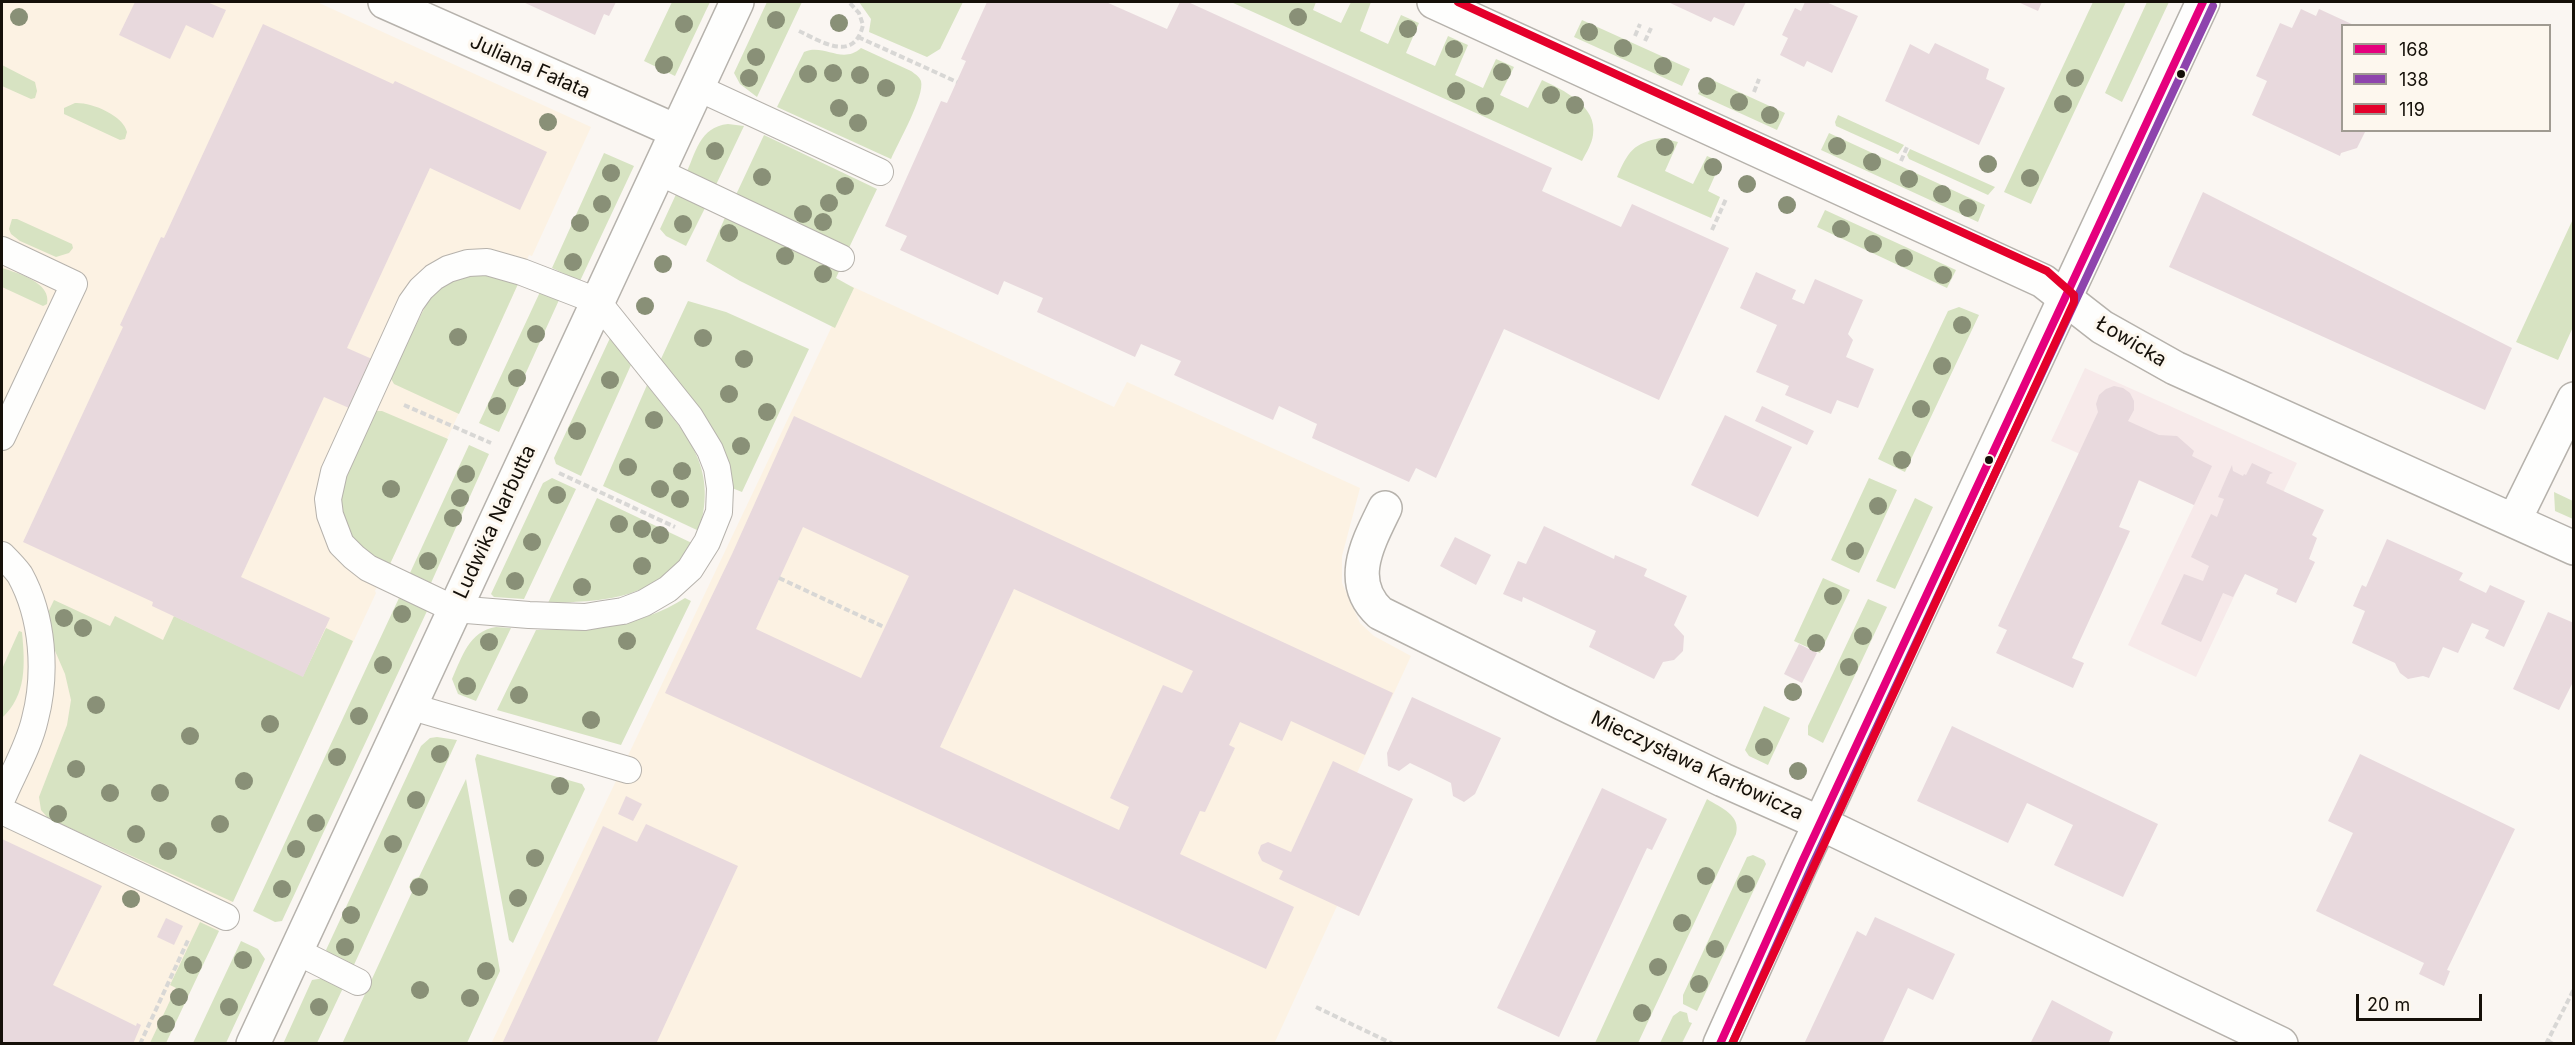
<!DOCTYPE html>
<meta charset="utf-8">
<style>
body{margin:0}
#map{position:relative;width:2575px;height:1045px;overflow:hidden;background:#faf6f2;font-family:Inter,sans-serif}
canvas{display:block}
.frame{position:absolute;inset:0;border:3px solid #151009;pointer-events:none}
.legend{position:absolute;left:2341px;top:24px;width:210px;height:108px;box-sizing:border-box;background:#fdf7ee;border:2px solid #a09b92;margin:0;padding:8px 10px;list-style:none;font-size:18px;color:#151009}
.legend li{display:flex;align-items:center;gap:12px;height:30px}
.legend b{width:30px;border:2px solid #a09b92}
.scale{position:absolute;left:2356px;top:994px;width:126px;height:27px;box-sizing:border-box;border:3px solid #151009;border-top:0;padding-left:8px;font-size:18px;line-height:21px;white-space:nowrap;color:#151009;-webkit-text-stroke:4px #fdf7ee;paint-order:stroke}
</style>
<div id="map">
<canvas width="2575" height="1045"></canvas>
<div class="frame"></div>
<ul class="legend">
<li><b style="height:8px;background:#e5007d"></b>168</li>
<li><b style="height:8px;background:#8e44ad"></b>138</li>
<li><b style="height:8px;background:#e4002b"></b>119</li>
</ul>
<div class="scale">20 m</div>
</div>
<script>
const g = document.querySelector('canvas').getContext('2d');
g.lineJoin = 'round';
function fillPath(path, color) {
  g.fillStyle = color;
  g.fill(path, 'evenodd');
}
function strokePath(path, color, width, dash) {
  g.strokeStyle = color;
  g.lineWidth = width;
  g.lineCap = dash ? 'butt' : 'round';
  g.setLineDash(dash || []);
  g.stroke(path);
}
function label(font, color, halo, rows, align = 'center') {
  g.font = font + ' Inter,sans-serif';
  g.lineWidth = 6;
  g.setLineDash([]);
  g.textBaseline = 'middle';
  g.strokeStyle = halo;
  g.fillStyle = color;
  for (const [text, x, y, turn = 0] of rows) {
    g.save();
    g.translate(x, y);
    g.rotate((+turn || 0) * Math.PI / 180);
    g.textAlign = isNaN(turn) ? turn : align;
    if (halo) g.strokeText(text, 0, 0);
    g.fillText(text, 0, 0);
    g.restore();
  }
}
fillPath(new Path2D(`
 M2085,368L2297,463L2196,677L2128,645L2194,505L2051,441Z`), '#f7eaea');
fillPath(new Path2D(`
 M2,2H317L591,127L532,256L529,255L522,272L518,284L453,426L390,564H387L375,591L376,593L166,1043L2,1044Z
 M851,286L1114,407L1127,382L1360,488L1342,556V583L1360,623L1374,636L1411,656L1357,773L1413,799L1359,916L1337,906L1275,1042L491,1044Z`), '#fcf2e3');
fillPath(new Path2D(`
 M672,2H710L675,76L644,61Z
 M767,2H802L757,97L740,84L734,73Z
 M859,2H963L940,49L927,57L869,32L871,19Z
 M1231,2H1316L1313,10L1341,23L1351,2H1371L1360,31L1388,44L1401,15L1419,23L1406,53L1435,66L1448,36L1468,45L1455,75L1483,88L1496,59L1514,67L1500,95L1528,108L1542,80C1563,90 1598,106 1593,135C1592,144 1586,153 1582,161Z
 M2093,2H2126L2031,204L2004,192Z
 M2147,2H2169L2122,102L2105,93Z
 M1582,20L1690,69L1682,86L1574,37Z
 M861,48L911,71C915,74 919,76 921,81C925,96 898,143 891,159L777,107L804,52C824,43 842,65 861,48Z
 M2,65L35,82L37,91L35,98L31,99L2,86Z
 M1706,77L1785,113L1777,130L1698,94Z
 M75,103C91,102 123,115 127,132L125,139L120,140L64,114V108Z
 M1838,115L1904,145L1898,154L1836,126L1835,122Z
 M728,124L744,126L714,189L685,176C696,153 699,127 728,124Z
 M1829,133L1985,205L1978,222L1821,150Z
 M764,135L877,189L847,252L734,199Z
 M1661,138L1678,142L1665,171L1693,184L1707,156L1721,162L1708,191L1720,197L1711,218L1617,177C1628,152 1633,143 1661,138Z
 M1910,149L1995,187L1988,195L1909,159L1907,155Z
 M604,153L634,166L580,281L552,268Z
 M678,190L707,204L686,246L666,236L660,229Z
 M1825,210L1956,270L1947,288L1817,227Z
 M727,213L841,267L836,278L854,288L835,328L740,281L706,261Z
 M12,219H17L72,244L73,248L69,253L56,257L20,241L11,234L9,229Z
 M2573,219V327L2558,360L2516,342Z
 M2,268C18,273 52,283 47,304L43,306L2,287Z
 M470,274H484L518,284L459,414L394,384L390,377L430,297L441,286Z
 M540,292L559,300L499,432L479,423Z
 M688,301L726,312L809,349L742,492L732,488C729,441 689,395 660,361Z
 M1959,307L1979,315L1905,472L1878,459L1948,311Z
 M610,338L631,365L581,476L556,464L554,458Z
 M647,385C685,434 719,464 699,531L603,486Z
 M375,411H382L448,439L390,564C307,524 346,474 375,411Z
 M469,445L489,454L431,583L410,573Z
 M552,478L576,489L524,599L494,597L491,594L543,483Z
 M1869,478L1897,490L1859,573L1831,560Z
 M2554,492L2573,501V519L2555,511Z
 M597,498L694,544C655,599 611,601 548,603Z
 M1915,498L1933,507L1895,589L1876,581Z
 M1823,578L1850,590L1820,653L1794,641Z
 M399,598L427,611L282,921L275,922L253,911Z
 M685,598L691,601L621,745L497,710L536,630C590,629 638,628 685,598Z
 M1868,599L1887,607L1823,743L1808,735V726Z
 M54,600L110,626L115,616L163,640L174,616L303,676L326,628L353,641L233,902L48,818L41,810L39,797L67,725L71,700L65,674L43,623Z
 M496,627L511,628L476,701L458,694L452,679C462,657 469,631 496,627Z
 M19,631L22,632C25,664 27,695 2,718V669Z
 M1764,706L1790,718L1768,765L1749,756L1745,750Z
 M437,737L457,740L353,967L329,954L326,950L421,746L430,738Z
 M477,754L582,784L585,789L513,943L509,940L475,759Z
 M466,779L500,971L467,1043L342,1044L412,892L409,887L413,879L419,877Z
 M1707,799C1721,808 1741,815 1736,834L1638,1043H1595Z
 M1753,855L1764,860L1766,864L1697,1011L1683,1004V995L1747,857Z
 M200,922L219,931L166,1043H150L176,988L170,985Z
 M241,941L258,949L265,959L226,1043H193Z
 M324,978L343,988L317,1043L283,1044L312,980Z
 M1680,1011L1687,1013L1689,1022L1692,1023L1682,1043H1660L1673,1016Z`), '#d7e3c2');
fillPath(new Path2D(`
 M135,2H207L226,10L213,38L186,25L170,59L119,35Z
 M523,2H616L609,16L604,14L595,35Z
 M987,2H1106L1167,29L1180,2H1188L1552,168L1542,191L1621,227L1632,204L1729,248L1659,400L1504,329L1436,478L1416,468L1409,482L1312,438L1317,424L1279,406L1273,420L1174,375L1181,361L1141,344L1135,357L1037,312L1043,298L1004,281L998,295L900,250L907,236L885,226L941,101L947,103L966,61L961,59Z
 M1668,2H1746L1734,26L1714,17L1711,22Z
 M1805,2H1826L1858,16L1832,73L1807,61L1804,67L1780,55L1788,38L1782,35L1795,8L1801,11Z
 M2018,2H2042L2038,11Z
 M2301,9L2316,16L2319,9L2356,26H2342V130H2366L2357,148L2341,153L2340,156L2252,115L2267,81L2256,76L2280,23L2292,28Z
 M263,24L393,84L395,81L547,152L520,210L430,168L347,348L372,359L349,408L324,397L241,577L330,618L303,677L152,606L153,602L23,542L123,327L120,325L161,237L164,238Z
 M1935,43L1989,69L1986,79L2005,88L1979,145L1885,101L1910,44L1929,54Z
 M2203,192L2512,348L2485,410L2169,267Z
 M1756,272L1796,290L1792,299L1804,304L1815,279L1863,300L1848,334L1853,340L1846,357L1874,369L1858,408L1837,400L1831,414L1785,395L1789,386L1756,372L1777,325L1740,308Z
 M2114,386L2123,388L2130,393L2134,401V410L2128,421L2159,435L2177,436L2194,451L2192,456L2212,466L2194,505L2139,480L2119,527L2130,531L2072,658L2084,663L2073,688L1996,653L2007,630L1998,626L2098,412L2096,404L2099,395L2106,389Z
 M1762,406L1814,431L1807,445L1755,421Z
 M1725,415L1792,447L1758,517L1691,485Z
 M794,416L1393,693L1365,755L1291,721L1282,741L1240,722L1229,745L1235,748L1205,812L1200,811L1180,854L1294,907L1266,969L665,693L732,554ZM803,527L909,576L861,678L756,629ZM1014,589L1193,671L1182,693L1163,685L1110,798L1129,807L1119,830L940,747Z
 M2252,463L2273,473L2270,474L2266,483L2324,510L2312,535L2317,538L2309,559L2315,562L2296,603L2276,594L2278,589L2245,574L2233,597L2223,593L2201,642L2161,624L2184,574L2203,581L2209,566L2191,557L2211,514L2217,517L2224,499L2218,497L2232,465L2233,471L2243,476L2244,474L2246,475Z
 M1544,526L1614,559L1615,555L1647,569L1644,576L1687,596L1674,625L1684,636L1683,651L1674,660L1663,662L1654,679L1589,647L1596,631L1523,597L1522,602L1503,594L1518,561L1526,564Z
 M1455,537L1491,555L1476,585L1440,566Z
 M2387,539L2463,573L2459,580L2486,593L2490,585L2525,601L2504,647L2485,638L2489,630L2472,623L2458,653L2443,647L2429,678L2423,676L2408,679L2400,673L2395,663L2352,643L2365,611L2353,606L2362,585L2366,587Z
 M2548,612L2574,623V680L2559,710L2513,689Z
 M1799,644L1817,653L1802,683L1784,674Z
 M1412,697L1501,738L1475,794L1464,802L1453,796L1451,783L1431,773L1410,763L1399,771L1388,766L1387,753Z
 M1952,726L2158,824L2123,897L2054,865L2073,825L2027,803L2008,843L1917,801Z
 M2360,754L2515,829L2447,970L2450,971L2444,986L2419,974L2424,963L2316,911L2353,833L2328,821Z
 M1333,761L1413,799L1359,916L1279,879L1283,871L1262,861L1258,853L1261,845L1268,842L1291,852Z
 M1602,788L1667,819L1652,850L1647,848L1559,1037L1497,1008Z
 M626,796L642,804L633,821L618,814Z
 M646,824L738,866L656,1044H502L603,826L637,842Z
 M2,839L102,886L53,985L136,1026L137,1023L141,1025L133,1044H2Z
 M1875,917L1955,954L1933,1000L1908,988L1882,1044H1804L1857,931L1866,936Z
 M166,918L183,926L174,945L157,937Z
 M2052,1000L2113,1032L2108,1044H2030Z`), '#e8d9dd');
const service = new Path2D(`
 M696,87L880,172
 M657,171L841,258
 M2,250L74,284L2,437
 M487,262L522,272L597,301L690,417L710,450L717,468L720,488L719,512L707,542L690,569L668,589L644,603L623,611L603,614L585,617L529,615L454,609L368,568L354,557L341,544L330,515L328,499L334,472L411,303L421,289L434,277L448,269L468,263Z
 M2,555C8,561 15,568 20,575C43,617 47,673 35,719C29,746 13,773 2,799
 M409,706L628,770
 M2,811L226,917
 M296,951L358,982`);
const minor = new Path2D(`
 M385,2L676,131
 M1434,2L2043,281L2102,327L2175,368L2574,548
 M1385,508C1368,543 1346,582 1380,613L1562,703L1723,780L1820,823L2281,1044
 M2514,521L2574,399
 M253,1044L737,2`);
const tertiary = new Path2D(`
 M1720,1044L1802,862L2203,2`);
strokePath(service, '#b6b2ac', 28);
strokePath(minor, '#b6b2ac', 36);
strokePath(tertiary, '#b6b2ac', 36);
strokePath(new Path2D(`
 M799,31C822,42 854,63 863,25L859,13L849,2
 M1635,36L1640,24
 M858,37L957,82
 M1645,41L1651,28
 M1754,92L1759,79
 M1901,161L1907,147
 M1712,230L1726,199
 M404,405L491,443
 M559,473L675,527
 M779,578L884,627
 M1316,1007L1393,1044
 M2548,1041L2553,1044
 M140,1044L189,938
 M2546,1044L2574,989`), '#d8d7d5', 4, [6, 3]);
strokePath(service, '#fefefd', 26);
strokePath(minor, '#fefefd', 33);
strokePath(tertiary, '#fefefd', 33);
strokePath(new Path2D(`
 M1720,1044L1802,862L2203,2`), '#e5007d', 8);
strokePath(new Path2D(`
 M1732,1044L1812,866L2213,6`), '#8e44ad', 8);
strokePath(new Path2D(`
 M1458,2L2047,271L2074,295V302L1732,1044`), '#e4002b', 8);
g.fillStyle = '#899077';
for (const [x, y] of [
 [19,17],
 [1298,17],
 [776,20],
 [839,23],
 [684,24],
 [1408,29],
 [1589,32],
 [1623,48],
 [1454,49],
 [756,57],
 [664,65],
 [1663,66],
 [1502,72],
 [833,73],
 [808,74],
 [860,75],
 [749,78],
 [2075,78],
 [1707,86],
 [886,88],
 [1456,91],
 [1551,95],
 [1739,102],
 [2063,104],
 [1575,105],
 [1485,106],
 [839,108],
 [1770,115],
 [548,122],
 [858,123],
 [1837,146],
 [1665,147],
 [715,151],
 [1872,162],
 [1988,164],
 [1713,167],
 [611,173],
 [762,177],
 [2030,178],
 [1909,179],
 [1747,184],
 [845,186],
 [1942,194],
 [829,203],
 [602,204],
 [1787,205],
 [1968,208],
 [803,214],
 [823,222],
 [580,223],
 [683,224],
 [1841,229],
 [729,233],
 [1873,244],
 [785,256],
 [1904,258],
 [573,262],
 [663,264],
 [823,274],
 [1943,275],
 [645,306],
 [1962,325],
 [536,334],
 [458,337],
 [703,338],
 [744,359],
 [1942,366],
 [517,378],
 [610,380],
 [729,394],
 [497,406],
 [1921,409],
 [767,412],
 [654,420],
 [577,431],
 [741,446],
 [1902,460],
 [628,467],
 [682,471],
 [466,474],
 [391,489],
 [660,489],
 [557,495],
 [460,498],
 [680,499],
 [1878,506],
 [453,518],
 [619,524],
 [642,529],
 [660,535],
 [532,542],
 [1855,551],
 [428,561],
 [642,566],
 [515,581],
 [582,587],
 [1833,596],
 [402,614],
 [64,618],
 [83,628],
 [1863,636],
 [627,641],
 [489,642],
 [1816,643],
 [383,665],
 [1849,667],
 [467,686],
 [1793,692],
 [519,695],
 [96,705],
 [359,716],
 [591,720],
 [270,724],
 [190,736],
 [1764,747],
 [440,754],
 [337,757],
 [76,769],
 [1798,771],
 [244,781],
 [560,786],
 [110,793],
 [160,793],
 [416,800],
 [58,814],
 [316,823],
 [220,824],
 [136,834],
 [393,844],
 [296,849],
 [168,851],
 [535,858],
 [1706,876],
 [1746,884],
 [419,887],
 [282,889],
 [518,898],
 [131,899],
 [351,915],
 [1682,923],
 [345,947],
 [1715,949],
 [243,960],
 [193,965],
 [1658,967],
 [486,971],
 [1699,984],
 [420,990],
 [179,997],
 [470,998],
 [229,1007],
 [319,1007],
 [1642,1013],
 [166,1024]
]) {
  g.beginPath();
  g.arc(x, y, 9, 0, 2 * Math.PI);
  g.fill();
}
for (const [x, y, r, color] of [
 [2181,74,5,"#151009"],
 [1989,460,5,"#151009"]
]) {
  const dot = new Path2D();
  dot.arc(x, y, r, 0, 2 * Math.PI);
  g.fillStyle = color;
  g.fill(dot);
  strokePath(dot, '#fdf7ee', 2);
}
label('20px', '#151009', '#fdf7ee', [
 ["Juliana Fałata",530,67,24],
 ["Łowicka",2131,342,31],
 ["Ludwika Narbutta",495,522,-65],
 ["Mieczysława Karłowicza",1697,766,25]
]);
</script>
